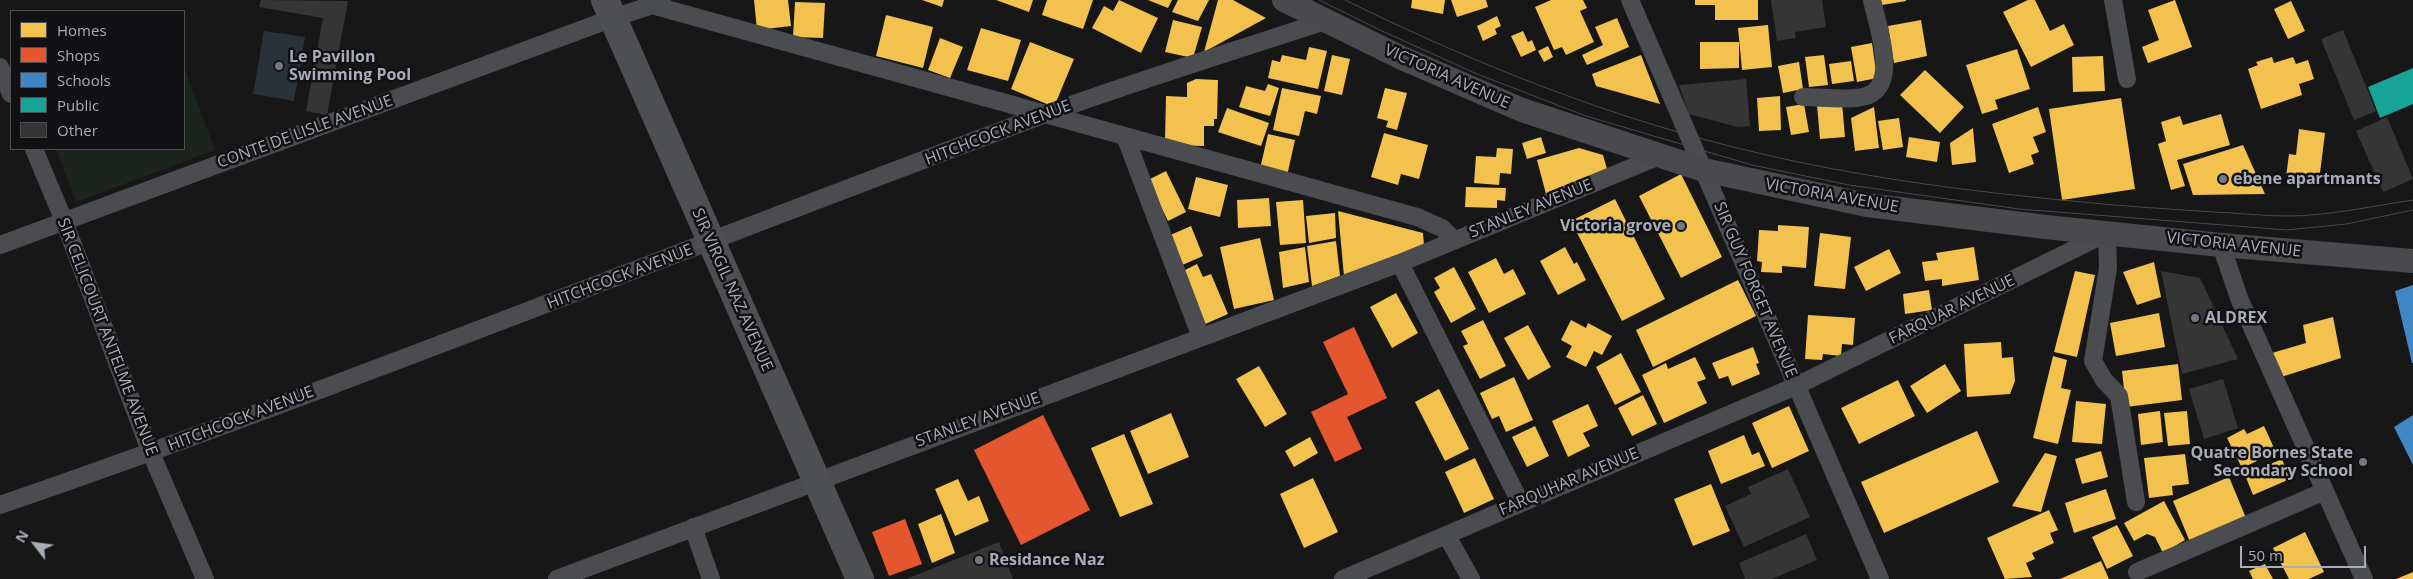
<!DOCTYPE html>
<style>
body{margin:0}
#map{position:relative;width:2413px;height:579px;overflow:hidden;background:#171717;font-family:"Open Sans",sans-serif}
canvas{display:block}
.legend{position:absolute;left:10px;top:10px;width:175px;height:140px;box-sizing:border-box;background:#111113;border:1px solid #4d4f55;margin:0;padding:6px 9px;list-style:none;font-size:15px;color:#a8adb8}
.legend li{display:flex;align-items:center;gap:10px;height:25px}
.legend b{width:25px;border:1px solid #4d4f55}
.north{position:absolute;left:10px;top:519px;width:50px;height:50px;-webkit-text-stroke:4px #111113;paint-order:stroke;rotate:300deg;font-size:14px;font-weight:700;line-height:20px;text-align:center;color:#a8adb8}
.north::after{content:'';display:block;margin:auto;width:18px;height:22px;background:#a8adb8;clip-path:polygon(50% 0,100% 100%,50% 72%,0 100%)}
.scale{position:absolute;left:2240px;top:546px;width:126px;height:22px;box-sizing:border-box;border:2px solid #a8adb8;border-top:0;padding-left:6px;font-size:15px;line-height:18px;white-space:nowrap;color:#a8adb8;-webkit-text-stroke:4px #111113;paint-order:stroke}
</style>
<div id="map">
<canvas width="2413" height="579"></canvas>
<ul class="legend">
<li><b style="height:14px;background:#f2c14e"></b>Homes</li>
<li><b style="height:14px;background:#e4572e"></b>Shops</li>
<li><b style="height:14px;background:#3f88c5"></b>Schools</li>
<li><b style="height:14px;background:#17a398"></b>Public</li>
<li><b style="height:14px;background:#353536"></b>Other</li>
</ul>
<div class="north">N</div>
<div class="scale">50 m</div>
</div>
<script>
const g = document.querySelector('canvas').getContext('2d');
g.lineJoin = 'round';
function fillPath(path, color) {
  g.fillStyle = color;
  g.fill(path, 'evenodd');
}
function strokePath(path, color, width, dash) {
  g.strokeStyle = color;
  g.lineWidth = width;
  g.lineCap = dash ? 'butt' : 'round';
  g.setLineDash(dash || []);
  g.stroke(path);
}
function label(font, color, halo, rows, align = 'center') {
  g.font = font + ' "Open Sans",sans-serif';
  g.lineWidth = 5;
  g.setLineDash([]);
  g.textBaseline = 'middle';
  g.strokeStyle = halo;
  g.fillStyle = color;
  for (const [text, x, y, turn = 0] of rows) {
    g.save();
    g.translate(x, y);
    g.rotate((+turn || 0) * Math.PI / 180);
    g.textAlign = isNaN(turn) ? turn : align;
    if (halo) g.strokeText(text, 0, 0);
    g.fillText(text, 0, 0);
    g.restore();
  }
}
fillPath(new Path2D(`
 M184,67L215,150L76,202L56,149H184Z`), '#1d241e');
fillPath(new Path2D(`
 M264,31L305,37L294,101L253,94Z`), '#2a3239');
fillPath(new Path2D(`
 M754,0H788L791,26L757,30Z
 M922,0H944L942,7Z
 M996,0H1033L1029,12Z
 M1047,0H1093L1083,29L1042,15Z
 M1119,0L1158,18L1141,53L1092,28L1104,6L1113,11Z
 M1148,0H1172L1168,8Z
 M1178,0H1209L1198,21L1172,12Z
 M1218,0H1233L1266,18L1204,52Z
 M1412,0H1445L1443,14L1411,8Z
 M1451,0H1486L1488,7L1457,17Z
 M1551,0H1583L1587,8L1580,11L1594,42L1566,55L1562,47L1554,50L1535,7Z
 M1695,0H1758V20H1715V5H1695Z
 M1881,0H1906V1L1882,5Z
 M2028,0H2035L2050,31L2064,24L2074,45L2031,67L2003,12Z
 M2175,0L2192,47L2148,63L2142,47L2159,40L2148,10Z
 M2291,1L2305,31L2288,39L2274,9Z
 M795,2L825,3L823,38L793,37Z
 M886,15L933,27L923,68L876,56Z
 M1497,16L1501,26L1495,29L1497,34L1483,41L1477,26Z
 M1617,18L1629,47L1587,65L1582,55L1603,45L1595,27Z
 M1173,20L1202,27L1193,58L1165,52Z
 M1921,20L1927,56L1894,63L1888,26Z
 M1768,25L1772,67L1742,70L1738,28Z
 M981,28L1021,40L1008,81L967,70Z
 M1523,31L1528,42L1532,40L1536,50L1521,57L1511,36Z
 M940,38L963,47L950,78L928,70Z
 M1030,42L1074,59L1054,107L1011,89Z
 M1700,42H1739V68L1700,69Z
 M1872,43L1877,78L1857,82L1851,47Z
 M1548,46L1553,57L1544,62L1538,51Z
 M1309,47L1327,51L1318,89L1268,78L1272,60L1280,62L1282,55L1306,60Z
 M2017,49L2030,89L1995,100L1998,109L1982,114L1966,65Z
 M1332,55L1350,59L1342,95L1324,91Z
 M1641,55L1660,104L1596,86L1592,74Z
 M1824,55L1828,85L1809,87L1805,57Z
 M2103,56L2105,91L2073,92L2072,57Z
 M2272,57L2274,63L2293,57L2296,64L2308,60L2314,79L2299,84L2302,95L2261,109L2248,69L2258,65L2256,62Z
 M1851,61L1854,81L1832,84L1829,64Z
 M1799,62L1803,89L1783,93L1778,66Z
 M1925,70L1964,107L1940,133L1900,95Z
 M1196,79L1218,80L1217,119H1214V126H1204V146L1168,145L1165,139L1166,96L1187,97V83Z
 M1268,84L1279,88L1270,116L1239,107L1246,86L1265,91Z
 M1282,88L1321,96L1317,114L1305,111L1299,136L1273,130Z
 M1385,88L1407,93L1397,130L1386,127L1388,121L1377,118Z
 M1780,96L1781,130L1759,131L1757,98Z
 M2121,98L2135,189L2062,200L2049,109Z
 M1842,103L1845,137L1820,139L1817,105Z
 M1804,104L1809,132L1791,135L1786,107Z
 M1874,107L1879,148L1855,151L1851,118Z
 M2038,107L2046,132L2033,137L2039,152L2031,155L2034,164L2009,173L1992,124Z
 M1227,108L1269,123L1261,146L1218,132Z
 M2221,114L2230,145L2177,160L2185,186L2171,190L2158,144L2166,141L2161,122L2180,116L2183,125Z
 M1899,118L1903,147L1883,150L1878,121Z
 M1973,128L1976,162L1952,165L1950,143Z
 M2299,129L2325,133L2319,181L2286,177L2289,154L2296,155Z
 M1384,133L1428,145L1419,179L1401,174L1398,185L1371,177Z
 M1268,134L1295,140L1287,176L1260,169Z
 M1541,137L1546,153L1527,159L1522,143Z
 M1909,137L1940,142L1937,162L1906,157Z
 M2243,145L2265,194L2193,195L2183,164Z
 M1497,148L1513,149L1511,174L1500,173L1499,185L1474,183L1476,156L1496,157Z
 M1579,148L1603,155L1609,176L1546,194L1537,160Z
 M1166,171L1186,212L1168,221L1148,180Z
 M1681,174L1722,257L1681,278L1639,196Z
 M1196,177L1228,185L1220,217L1188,209Z
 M1466,187L1506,188L1505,201L1497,200V208L1465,207Z
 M1269,198L1271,226L1238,228L1237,200Z
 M1615,199L1665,299L1622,321L1571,221Z
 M1303,200L1306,243L1280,245L1276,202Z
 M1338,211L1423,233L1424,246L1344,276Z
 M1335,213L1336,238L1309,243L1306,216Z
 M1778,225L1809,227L1806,268L1782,266V273L1761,272L1762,262L1757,261L1759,230L1778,231Z
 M1191,226L1203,256L1180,266L1168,236Z
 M1820,233L1851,237L1845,289L1814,286Z
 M1260,238L1274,300L1234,309L1220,247Z
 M1336,241L1340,276L1312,286L1307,246Z
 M1305,247L1309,282L1283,288L1279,252Z
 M1565,247L1574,264L1577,262L1586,280L1558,295L1540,261Z
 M1974,247L1979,280L1942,286V279L1925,281L1922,262L1938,260L1936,253Z
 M1889,249L1901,273L1866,291L1854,267Z
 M1496,258L1504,274L1513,269L1526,294L1489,313L1468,272Z
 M2154,262L2161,297L2137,305L2123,272Z
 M1197,264L1203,277L1211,274L1228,314L1203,325L1181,272Z
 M1454,267L1476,309L1451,323L1434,292L1440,288L1434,278Z
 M2075,271L2095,275L2077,357L2054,352Z
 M1738,280L1756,316L1653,367L1636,330Z
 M1929,290L1932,310L1905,314L1903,294Z
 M1396,293L1418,333L1392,348L1370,307Z
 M2159,313L2165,347L2116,356L2110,323Z
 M1808,315L1855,318L1853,345L1842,344L1841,356L1823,354L1822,360L1805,359Z
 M2333,317L2341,358L2278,378L2272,353L2306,343L2303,325Z
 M1483,320L1506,366L1480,379L1463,346L1468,344L1461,331Z
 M1571,320L1586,328L1588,323L1612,336L1602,355L1594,351L1586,367L1566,357L1572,346L1561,340Z
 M1528,325L1551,367L1528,380L1504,338Z
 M2001,342L2002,358L2013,357L2015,381L2010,394L1967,397L1964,344Z
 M1753,347L1759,363L1756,364L1760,374L1732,386L1728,376L1719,379L1712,363Z
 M1621,353L1641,392L1615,405L1596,367Z
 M2053,356L2067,360L2061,388L2071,390L2058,444L2033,438Z
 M1695,357L1706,379L1697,382L1707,403L1664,423L1642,375L1666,363L1668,369Z
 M1945,364L1961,391L1927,413L1910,386Z
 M2178,364L2182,400L2126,407L2122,371Z
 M1259,366L1287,414L1265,427L1236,379Z
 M1514,377L1533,420L1506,432L1499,416L1492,419L1480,393Z
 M1898,380L1915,416L1859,444L1841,408Z
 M1439,389L1469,449L1445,461L1415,402Z
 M1643,395L1657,424L1632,436L1618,408Z
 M2076,401L2106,404L2102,444L2072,442Z
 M1588,404L1598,426L1583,433L1590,446L1568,457L1552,421Z
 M1789,406L1809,451L1772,468L1752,423Z
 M2160,411L2163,442L2141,445L2138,414Z
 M2187,411L2190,444L2168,446L2164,413Z
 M1171,413L1189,457L1148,474L1130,431Z
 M1535,426L1549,456L1527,467L1512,437Z
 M2264,426L2274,448L2255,458L2257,461L2242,468L2227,438L2244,429L2247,434Z
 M1977,431L1999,482L1884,533L1861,482Z
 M1124,434L1153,504L1120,517L1091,448Z
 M1744,435L1752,455L1759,452L1765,466L1721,484L1708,451Z
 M1310,437L1318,453L1294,467L1285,451Z
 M2101,451L2108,477L2082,484L2075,459Z
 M2045,453L2057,456L2041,512L2012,506Z
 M2185,454L2189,484L2172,486L2173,495L2149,498L2144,458Z
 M1475,458L1494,499L1464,513L1445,472Z
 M2282,459L2290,479L2253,495L2245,475Z
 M2229,477L2246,518L2190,542L2173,501Z
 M1313,478L1338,532L1304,548L1280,494Z
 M958,479L968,501L979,496L989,521L955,536L935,489Z
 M1711,484L1730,531L1693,546L1674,499Z
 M2106,489L2116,519L2074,533L2065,503Z
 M2164,501L2185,540L2163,553L2155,537L2147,534L2134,541L2124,523Z
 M2049,510L2058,530L2050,533L2054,543L2032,553L2035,559L2026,563L2032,577L2005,579L1987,538Z
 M941,514L955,553L932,563L918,524Z
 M2117,525L2133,556L2107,569L2092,537Z
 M2305,532L2324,572L2309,579H2289L2273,548Z
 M2101,561L2109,579H2060Z
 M2265,564L2273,579H2253L2249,571Z
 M2413,572V579H2396Z`), '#f2c14e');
fillPath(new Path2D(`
 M1354,327L1387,398L1347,417L1362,449L1335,462L1311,412L1348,394L1323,342Z
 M1043,415L1090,510L1021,545L974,450Z
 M905,519L922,564L889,576L872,532Z`), '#e4572e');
fillPath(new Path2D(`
 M2413,285V363H2412L2395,291Z
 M2413,415V465L2394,427Z`), '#3f88c5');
fillPath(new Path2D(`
 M2413,68V104L2380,118L2368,87Z`), '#17a398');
fillPath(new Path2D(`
 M261,0L348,1L327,115L306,111L323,18L259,7Z
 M1771,0H1822L1826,27L1795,32L1796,38L1777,41Z
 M2343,30L2376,111L2354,120L2321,39Z
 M1746,79L1750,126L1737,127L1689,114L1679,85Z
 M2387,117L2413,179L2383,192L2356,131Z
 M2161,271L2200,278L2238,359L2182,374Z
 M2223,379L2238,428L2204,439L2189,389Z
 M1788,469L1810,517L1744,547L1725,506L1751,494L1748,487Z
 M1806,534L1817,560L1772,579H1745L1739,563Z
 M999,542L1013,579H906Z`), '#353536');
strokePath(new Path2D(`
 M1630,0L1880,579
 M2113,0L2127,79
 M652,5L1417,217L1442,228L1454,240
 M0,67L11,94
 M1803,97C1820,97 1845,101 1862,97C1902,90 1877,25 1872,0
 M1125,136L1201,337
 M34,149L64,221L151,453L205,579
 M0,245L613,18L662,2
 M2221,245L2239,298L2364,579
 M1400,263L1520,502
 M0,505C351,384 695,244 1043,115C1136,81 1231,52 1325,21
 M693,527L711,579
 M1447,536L1471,579
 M2137,572L2325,491
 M557,579L1400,263L1662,155
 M1343,579L1796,386L2107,233L2108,268L2093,361L2104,380L2119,396L2136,502`), '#4b4c50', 18);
strokePath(new Path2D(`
 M1284,0L1402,58L1522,110L1704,170L1867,205L2046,227L2221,245L2413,261`), '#4a4a4e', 24);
strokePath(new Path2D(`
 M605,0L860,579`), '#4d4f52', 28);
strokePath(new Path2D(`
 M1319,0L1380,30L1477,74L1586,116L1752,165L1849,185L2019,209L2287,230L2346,224L2413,210
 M1345,0C1475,64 1613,119 1754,152C1858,177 1966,191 2072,201C2119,206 2167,209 2215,212C2239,213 2263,216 2287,216C2329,216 2372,206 2413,200`), '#4b4c4f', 1);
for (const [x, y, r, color] of [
 [279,66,5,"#757880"],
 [2223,179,5,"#757880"],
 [1681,226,5,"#757880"],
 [2195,318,5,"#757880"],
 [2363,462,5,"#757880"],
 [979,560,5,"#757880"]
]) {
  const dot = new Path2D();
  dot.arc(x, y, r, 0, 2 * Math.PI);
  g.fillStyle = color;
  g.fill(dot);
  strokePath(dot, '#111113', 2);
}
label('bold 16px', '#a8adb8', '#111113', [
 ["Le Pavillon",289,57],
 ["Swimming Pool",289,75],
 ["ebene apartmants",2233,179],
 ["Victoria grove",1671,226,"right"],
 ["ALDREX",2205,318],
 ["Quatre Bornes State",2353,453,"right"],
 ["Secondary School",2353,471,"right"],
 ["Residance Naz",989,560]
], 'left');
label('16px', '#a8adb8', '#111113', [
 ["VICTORIA AVENUE",1447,77,24],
 ["CONTE DE LISLE AVENUE",305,132,-20],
 ["HITCHCOCK AVENUE",998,133,-21],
 ["VICTORIA AVENUE",1832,196,10],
 ["STANLEY AVENUE",1531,209,-22],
 ["VICTORIA AVENUE",2234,245,6],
 ["HITCHCOCK AVENUE",620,277,-21],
 ["SIR VIRGIL NAZ AVENUE",732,290,66],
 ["SIR GUY FORGET AVENUE",1755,290,67],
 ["FARQUAR AVENUE",1952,310,-26],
 ["SIR CELICOURT ANTELME AVENUE",107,337,69],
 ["HITCHCOCK AVENUE",241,419,-21],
 ["STANLEY AVENUE",978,420,-20],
 ["FARQUHAR AVENUE",1569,482,-23]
]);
</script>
